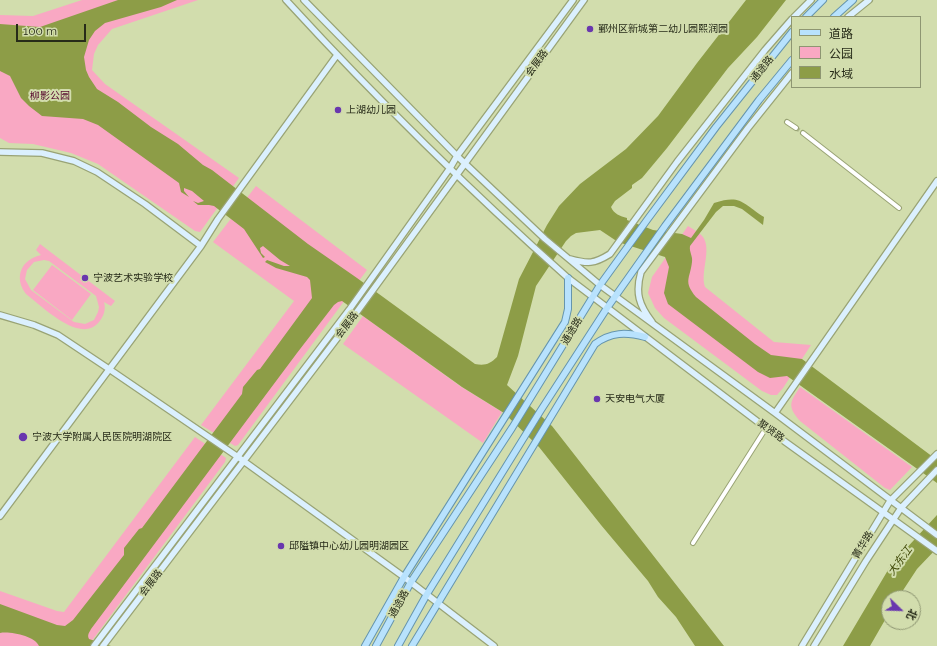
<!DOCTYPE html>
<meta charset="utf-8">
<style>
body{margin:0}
#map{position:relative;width:937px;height:646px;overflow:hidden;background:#d2ddad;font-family:Raleway,"Noto Sans SC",sans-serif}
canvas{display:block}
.legend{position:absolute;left:791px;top:16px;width:130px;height:72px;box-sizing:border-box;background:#d2ddad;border:1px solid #8e9672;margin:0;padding:5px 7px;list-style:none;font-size:12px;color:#272b19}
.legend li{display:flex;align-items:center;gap:8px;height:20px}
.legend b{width:20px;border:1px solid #8e9672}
.north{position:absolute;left:881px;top:590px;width:40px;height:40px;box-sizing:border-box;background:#d2ddad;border:1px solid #8e9672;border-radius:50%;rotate:113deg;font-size:11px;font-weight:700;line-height:16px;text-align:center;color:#272b19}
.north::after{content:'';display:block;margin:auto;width:14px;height:18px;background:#6937ae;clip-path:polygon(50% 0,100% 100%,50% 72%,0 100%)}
.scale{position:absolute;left:16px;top:24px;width:70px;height:18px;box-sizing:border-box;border:2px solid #272b19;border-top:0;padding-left:5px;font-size:12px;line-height:14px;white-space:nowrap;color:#272b19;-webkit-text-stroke:3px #d2ddad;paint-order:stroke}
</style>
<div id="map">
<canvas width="937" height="646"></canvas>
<ul class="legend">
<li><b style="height:5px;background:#b8e2fd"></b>道路</li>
<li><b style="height:11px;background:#f9a8c3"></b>公园</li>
<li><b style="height:11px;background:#8d9d47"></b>水域</li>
</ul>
<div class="north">北</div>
<div class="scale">100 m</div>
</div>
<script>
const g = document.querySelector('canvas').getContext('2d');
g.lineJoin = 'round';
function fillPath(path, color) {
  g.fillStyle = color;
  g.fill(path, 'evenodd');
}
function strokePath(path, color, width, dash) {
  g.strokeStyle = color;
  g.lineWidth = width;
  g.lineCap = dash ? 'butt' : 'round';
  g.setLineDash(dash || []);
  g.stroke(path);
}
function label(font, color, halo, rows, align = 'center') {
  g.font = font + ' Raleway,"Noto Sans SC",sans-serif';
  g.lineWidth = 4;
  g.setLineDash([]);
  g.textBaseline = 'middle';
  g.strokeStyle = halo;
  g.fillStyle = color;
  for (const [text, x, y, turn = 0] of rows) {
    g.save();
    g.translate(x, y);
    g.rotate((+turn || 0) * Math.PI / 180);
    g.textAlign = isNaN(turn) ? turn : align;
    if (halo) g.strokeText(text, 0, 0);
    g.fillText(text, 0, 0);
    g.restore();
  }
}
fillPath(new Path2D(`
 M82,0H198L112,29L98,45L94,54L92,70L105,84L239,178L200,232L195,231L98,164L71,153L33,144L9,143L0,138V15L33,16Z
 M256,186L367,270L238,445L235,446L201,425L294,301L213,242Z
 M688,226C693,229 700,233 703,237C712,250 700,272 705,287L774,342L811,345L783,388L777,395H771L762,391L664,318L655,308L648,293L652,277Z
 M40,244L115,301L111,306L104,302C106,309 104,316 99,322C80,345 42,306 26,294C13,277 22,259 41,255L36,250ZM44,260L49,261L96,296L99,307L98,312L94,320L85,324L74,322L31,290L25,279L27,270L34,262Z
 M52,265L91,294L72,320L33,290Z
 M363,316L460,386L502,412L483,443L343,344Z
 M800,387L912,467L890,490L885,488L800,421C787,406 790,402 800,387Z
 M195,437L226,458L225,462L88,646H0V591L57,611L64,612Z`), '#f9a8c3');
fillPath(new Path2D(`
 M118,0H177L161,7L105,23L95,31L89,40L84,57L86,70L89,77L97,89L118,102L151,127L178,144L203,165L212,170L308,244L357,278L475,364C485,366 490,364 497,357L519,279L547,225L559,206L580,184L626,149L658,116L697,63L746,0H786L757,37L728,68L667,148L642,178L632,185V188L615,201L611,207C614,214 620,216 627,218V220L653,230L682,234L691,238L704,220L714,203C741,194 742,203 764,217L763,225L742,209L734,206H723L716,212L690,246C689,252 693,256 692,262C690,279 683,281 696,297L755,344L771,355L802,359L937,460V483L787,376L770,378L758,372L668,304L664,293L669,267L665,257L618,242L600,230L576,233L571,236L566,241L536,286L518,356L507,385L552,426L724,646H695L676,617L658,597L648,581L601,525L539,447L504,413L462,387L342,301L338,302L334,305L297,353L91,629C89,633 87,635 89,639L111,646H39C35,636 10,631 0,633V604L57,625L65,626L73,620L124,555V548L139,529L142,528L242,394L243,387L257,370L260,369L312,298L310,280L307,277L276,268L265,262L267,260L284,266H290L280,260L263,246L260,248L261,253L265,257L263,258L244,229L214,206L209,205H198L193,201L198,203L204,201L192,191L184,188V191L189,197L181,192L179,183L98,125L83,119L42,116L29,106L21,98L10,76L0,71V24L40,27Z
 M937,515V548L917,569L898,598H889V613L870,646H843L891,565Z`), '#8d9d47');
strokePath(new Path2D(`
 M796,128L803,133`), '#b0b98f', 4, [4, 2]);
const street = new Path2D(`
 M787,122L796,128
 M803,133L899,208
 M693,543L766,428`);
const secondary = new Path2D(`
 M286,0C375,97 470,191 568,278L766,428L937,551
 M304,0L457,156L545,239L600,285L775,413L937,535
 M794,17L811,0
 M848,17L869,0
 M0,152L42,153L74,161L97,172L145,204L201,246
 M570,259C588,264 594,264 610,254L677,162L765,50L792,19
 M0,315L34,325L58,335L109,369L238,457L404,577L494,646
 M652,322C639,305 635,293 641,272L748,128L792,73
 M775,413L937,181
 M0,516L201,246L218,219L337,55
 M94,646L349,310L450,168L457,156L573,0
 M103,646L354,316L584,0
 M802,646L890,501L937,454
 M814,646L866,561L901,508L937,470`);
const primary = new Path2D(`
 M806,17L823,0
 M834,17L853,0
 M365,646L404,577L565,322L568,309V278
 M376,646L411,582L512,428L600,285L647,220L716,127L792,32
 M398,646L427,594L541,410L607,308L665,226L759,100L792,60
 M412,646L595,344C611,332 626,332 645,337`);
strokePath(street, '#99a375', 6);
strokePath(secondary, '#99a375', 8);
strokePath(primary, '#6695ad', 8);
strokePath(street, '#fff', 4);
strokePath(secondary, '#dbf0fe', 5.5);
strokePath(primary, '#b8e2fd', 6);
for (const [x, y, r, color] of [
 [590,29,4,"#6937ae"],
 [338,110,4,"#6937ae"],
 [85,278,4,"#6937ae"],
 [597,399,4,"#6937ae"],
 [23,437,5,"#6937ae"],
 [281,546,4,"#6937ae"]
]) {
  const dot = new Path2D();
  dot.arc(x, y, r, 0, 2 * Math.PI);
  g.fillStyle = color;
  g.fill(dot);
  strokePath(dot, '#d2ddad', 1.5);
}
label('10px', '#272b19', '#d2ddad', [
 ["鄞州区新城第二幼儿园熙润园",598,29],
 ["上湖幼儿园",346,110],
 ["宁波艺术实验学校",93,278],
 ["天安电气大厦",605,399],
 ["宁波大学附属人民医院明湖院区",32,437],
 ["邱隘镇中心幼儿园明湖园区",289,546]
], 'left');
label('10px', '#272b19', '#d2ddad', [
 ["会展路",537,63,-54],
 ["通途路",762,69,-51],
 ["会展路",347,325,-53],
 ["通途路",572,331,-59],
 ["聚贤路",771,431,36],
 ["菁华路",863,545,-59],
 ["会展路",151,583,-53],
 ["通途路",399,604,-61]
]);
label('10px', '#57072e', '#d2ddad', [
 ["柳影公园",50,96]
]);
label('italic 11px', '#3a4300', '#d2ddad', [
 ["大东江",900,561,-54]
]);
</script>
